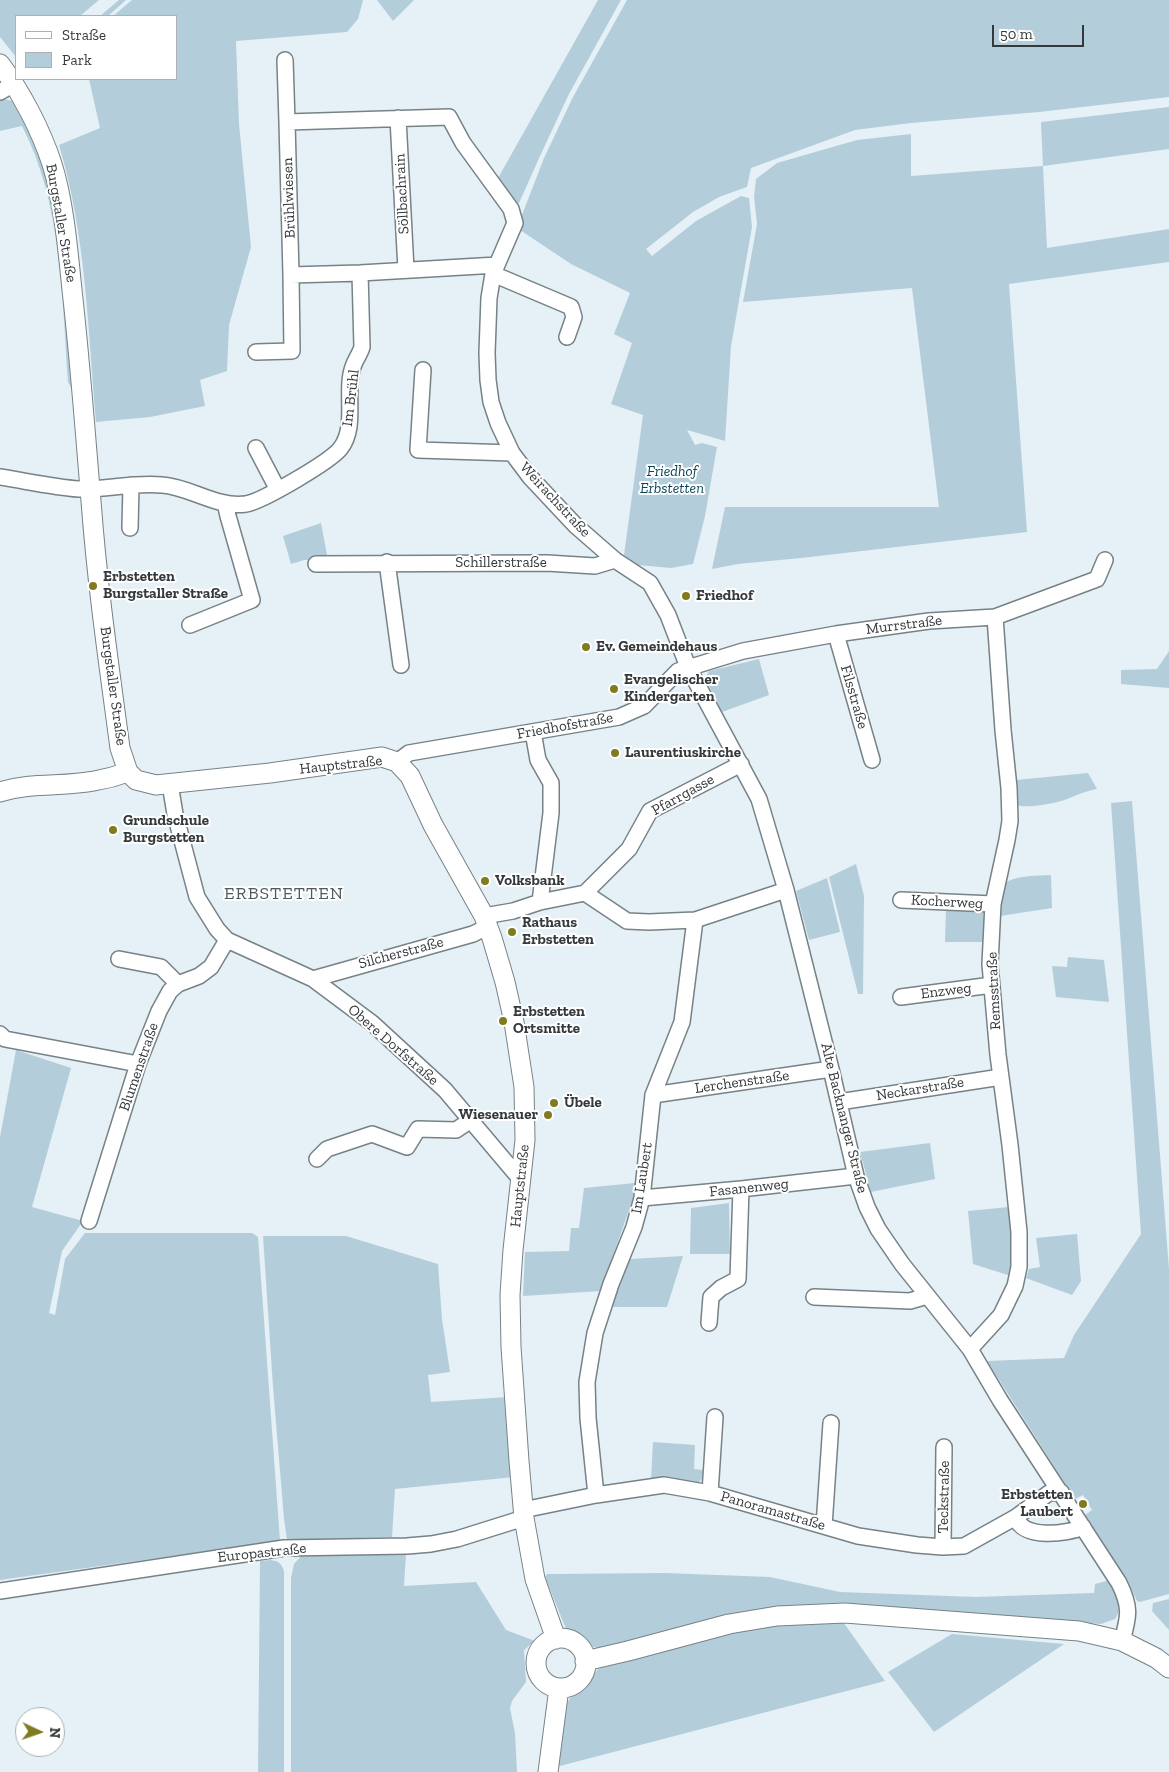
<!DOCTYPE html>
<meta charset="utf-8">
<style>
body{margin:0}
#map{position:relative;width:1169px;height:1772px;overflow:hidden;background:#e5f1f6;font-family:"Zilla Slab",serif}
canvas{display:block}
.legend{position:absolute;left:15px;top:15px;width:162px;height:65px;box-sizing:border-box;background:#fff;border:1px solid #aeb0b1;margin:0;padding:6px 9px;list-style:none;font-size:15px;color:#34393b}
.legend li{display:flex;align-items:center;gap:10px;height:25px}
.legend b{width:25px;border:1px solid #aeb0b1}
.north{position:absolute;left:15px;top:1707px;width:50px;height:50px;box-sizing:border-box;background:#fff;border:1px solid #aeb0b1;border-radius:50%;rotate:93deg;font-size:14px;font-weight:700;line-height:20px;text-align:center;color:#34393b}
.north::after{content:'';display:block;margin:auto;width:18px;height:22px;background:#7e7b21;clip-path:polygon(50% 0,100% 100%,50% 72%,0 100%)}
.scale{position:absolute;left:992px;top:25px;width:92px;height:22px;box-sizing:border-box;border:2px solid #34393b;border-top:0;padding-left:6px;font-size:15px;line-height:18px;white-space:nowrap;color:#34393b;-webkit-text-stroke:4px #fff;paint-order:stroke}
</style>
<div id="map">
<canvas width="1169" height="1772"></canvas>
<ul class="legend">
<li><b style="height:6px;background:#fff"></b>Straße</li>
<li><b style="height:14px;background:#b3ceda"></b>Park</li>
</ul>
<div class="north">N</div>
<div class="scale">50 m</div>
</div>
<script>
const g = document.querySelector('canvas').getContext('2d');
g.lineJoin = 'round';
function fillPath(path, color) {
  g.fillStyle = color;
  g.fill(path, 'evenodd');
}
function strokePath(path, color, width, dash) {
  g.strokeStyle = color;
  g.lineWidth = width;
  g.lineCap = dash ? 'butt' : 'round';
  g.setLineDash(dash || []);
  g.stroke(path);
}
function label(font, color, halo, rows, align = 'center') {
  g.font = font + ' "Zilla Slab",serif';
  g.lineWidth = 4;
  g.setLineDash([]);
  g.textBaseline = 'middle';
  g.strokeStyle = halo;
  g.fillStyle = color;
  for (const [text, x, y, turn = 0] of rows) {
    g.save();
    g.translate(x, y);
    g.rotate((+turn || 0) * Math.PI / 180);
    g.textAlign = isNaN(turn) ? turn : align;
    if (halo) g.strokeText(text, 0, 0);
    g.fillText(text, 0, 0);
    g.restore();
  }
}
fillPath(new Path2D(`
 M0,0H99L80,16H16V57L0,37Z
 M119,0H126L108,16H100Z
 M132,0H363L358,19L347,32L236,41L239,124L251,247L229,325L227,371L200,380L205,406L150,417L96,422C88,330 86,234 59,145L100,128L89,79H176V16H113Z
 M377,0H414L393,21Z
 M598,0H621L569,94L540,156L519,203H515L497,180Z
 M627,0H1169V97L1039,112L911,123L855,130L751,168L747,187L719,197L693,212L646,249L652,256L696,221L741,196L749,198L752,227L731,346L725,441L687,430L695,445L702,443L717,447L705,516L693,564L671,568L638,565L624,555L643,415L611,404L632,343L614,334L630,293L571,264L517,228L544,158L573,97Z
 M0,98L17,102L36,141L57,210L74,393L68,382C62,297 62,203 22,126L0,131Z
 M1169,107V149L1043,166L1047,248L1169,229V262L1009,284L1027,532L801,558L738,564L712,569L725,507H939L912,288L743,302L757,224L754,197L756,179L777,163L857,140L911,134V176L1043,166L1041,122Z
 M321,523L328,560H304L291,564L283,536Z
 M1169,651V688L1121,684V670L1157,669Z
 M759,659L769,695L722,712L705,678L709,671Z
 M1088,773L1097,789C1086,791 1077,795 1067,799C1058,803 1026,809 1017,805L1016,780Z
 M1132,801L1169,1269V1594L1140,1602L1137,1601L1127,1579L1085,1515L1092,1510L1083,1495L1075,1499L987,1361L1064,1358L1074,1335L1141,1234L1111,803Z
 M856,864L864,896L863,994H858L829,877Z
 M1051,875L1052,908L1000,916L1003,888L1006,882C1020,875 1036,876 1051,875Z
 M827,878L840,932L809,940L796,891Z
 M946,909L983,911L986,912L984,942H945Z
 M1068,957L1104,960L1109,1002L1056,997L1052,966L1067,967Z
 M16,1050L71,1068L32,1207L83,1221L62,1251L49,1313L55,1315L65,1259L85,1233H252L258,1237L280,1541L0,1580V1137Z
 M930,1143L935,1179L871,1192L860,1152Z
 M635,1183L633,1198L601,1291L523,1296L525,1252L569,1251L571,1228H579L584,1188Z
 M729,1203L730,1254H690L691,1208Z
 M1009,1207L1013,1237L1011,1276L973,1264L968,1211Z
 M1077,1234L1081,1281L1072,1295L1026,1278L1029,1269L1040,1267L1036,1238Z
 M263,1236H346L438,1264L442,1319L450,1372L428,1375L431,1402L508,1397L514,1477L395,1489L392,1537L287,1540L284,1519L273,1387Z
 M683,1256L667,1307H611L630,1259Z
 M653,1442L695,1445L694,1469L703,1470C703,1475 703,1481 697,1483L666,1479H651Z
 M406,1554L404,1586L476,1582L506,1630L535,1641L524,1650L526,1682L512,1701L510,1708L515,1733L517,1772H291V1578L294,1564L302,1555Z
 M270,1560C279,1561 281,1563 284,1571V1772H258L260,1561Z
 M665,1573L770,1577L840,1592L976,1597L1094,1593L1095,1584L1110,1580C1119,1593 1125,1605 1115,1619L1101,1624L837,1607L602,1648L592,1647L566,1629L545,1577L547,1574H553Z
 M1169,1599V1630L1152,1611L1153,1603Z
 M841,1619L885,1681L556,1767L560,1731L567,1703L572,1695L583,1687L598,1669L626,1658L740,1628Z
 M952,1634L1064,1644L934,1732L888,1672Z`), '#b3ceda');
const minor = new Path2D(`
 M285,60L287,122
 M0,92L14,84
 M398,118L406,270
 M497,265L360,273L291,275L287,122L449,117L463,143L511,209L515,223L493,274L489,298L487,353L488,380L491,402L498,423L512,453L530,477L576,526L615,560L650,583L668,615L688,667L759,799L786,890L831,1069L856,1176L867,1207L878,1229L902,1264L970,1349L1000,1400L1119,1583C1131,1607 1129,1616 1122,1641
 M493,274L571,307L574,317L567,337
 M256,352L292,351L291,275
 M423,370L418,450L512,453
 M256,448L278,490
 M0,477C26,481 53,487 79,489C106,490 134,482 162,485C191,487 216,508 246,504C263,501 329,462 340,449C358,427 344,391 353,367C355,360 360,354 362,347L360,273
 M130,528L131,485
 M387,562L401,665
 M316,564L547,563L595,566L615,560
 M190,625L252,600L228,516L225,503
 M836,634L872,760
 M533,732L538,760L551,783V813L540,902
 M397,762L409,753L619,717L644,706L678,671L743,651L836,634L929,621L995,617L1097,579L1105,560
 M170,784L175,814L197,897L217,929L227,940L313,979L372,1023L445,1090L521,1180
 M585,893L627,921L649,922L695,920L786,890
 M901,900L993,904
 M484,916L513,911L540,902L585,893L629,849L650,811L741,764
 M119,959L161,967L178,984
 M313,979L473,934L489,926
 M901,997L992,985
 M0,1034L5,1039L138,1064
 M653,1095L831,1069
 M839,1102L1001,1077
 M317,1159L327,1149L372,1134L407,1147L418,1129L456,1130L471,1120
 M642,1198L741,1189L856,1176
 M89,1221L138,1064L159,1011L170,991L178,984L199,976L211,967L227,940
 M814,1297L910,1301L927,1296
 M709,1323L711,1297L721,1288L738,1279L741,1189
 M970,1349L1001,1315L1015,1286L1019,1267V1232L1010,1145L998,1055L990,964L993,904L1007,840L1010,821L1009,788L1003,730L995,617
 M710,1493L715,1417
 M596,1495L588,1418L587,1382L595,1333L611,1284L634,1227L642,1198L653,1095L682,1022L695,920
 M523,1510L596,1495L664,1485L710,1493L858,1536L917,1545L943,1547L964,1546L1016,1517L1049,1493L1061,1492
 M1016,1517C1022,1540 1067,1534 1083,1527
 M824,1526L831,1423
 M943,1547L944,1447
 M0,1591L284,1548L407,1546L431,1544L457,1539L524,1518`);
const tertiary = new Path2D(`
 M0,64C21,92 41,130 52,164C64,202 68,251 72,290C80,360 85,430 91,501C97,583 109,666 120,748L128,772L136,780L156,785L270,773L382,757L397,762L410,776L433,825L484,916L492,938L505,982L514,1022L524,1087L525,1140L513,1250L510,1295L511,1347L519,1461L524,1518L535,1579L556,1639
 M0,792C31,782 63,787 94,781C106,779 117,776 128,772
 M536 1663a25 25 0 1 1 50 0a25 25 0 1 1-50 0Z
 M585,1661L628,1651L729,1624L777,1616L845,1613L1079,1631L1122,1641L1156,1658L1169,1668
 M548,1772L559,1688`);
strokePath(minor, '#778287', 18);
strokePath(tertiary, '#778287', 21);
strokePath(minor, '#fff', 15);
strokePath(tertiary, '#fff', 19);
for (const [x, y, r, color] of [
 [93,586,5,"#7e7b21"],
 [686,596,5,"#7e7b21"],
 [586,647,5,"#7e7b21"],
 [614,689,5,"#7e7b21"],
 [615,753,5,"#7e7b21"],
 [113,830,5,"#7e7b21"],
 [485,881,5,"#7e7b21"],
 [512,932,5,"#7e7b21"],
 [503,1021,5,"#7e7b21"],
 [554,1103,5,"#7e7b21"],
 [548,1115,5,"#7e7b21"],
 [1083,1504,5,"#7e7b21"]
]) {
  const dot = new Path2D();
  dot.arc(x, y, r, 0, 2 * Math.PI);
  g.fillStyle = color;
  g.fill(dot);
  strokePath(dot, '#fff', 2);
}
label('15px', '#34393b', '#fff', [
 ["Söllbachrain",402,194,-93],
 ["Brühlwiesen",289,198,-92],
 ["Burgstaller Straße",61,223,80],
 ["Im Brühl",351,398,-83],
 ["Weirachstraße",555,500,47],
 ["Schillerstraße",501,563],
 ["Murrstraße",904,625,-7],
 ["Burgstaller Straße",113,686,82],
 ["Filsstraße",854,697,74],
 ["Friedhofstraße",565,726,-10],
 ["Hauptstraße",341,765,-6],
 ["Pfarrgasse",683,795,-29],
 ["Kocherweg",947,902,3],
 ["Silcherstraße",401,953,-15],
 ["Enzweg",946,991,-7],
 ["Remsstraße",994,991,-93],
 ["Obere Dorfstraße",393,1045,41],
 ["Blumenstraße",139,1067,-71],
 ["Lerchenstraße",742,1082,-8],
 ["Neckarstraße",920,1089,-9],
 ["Alte Backnanger Straße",844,1118,76],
 ["Im Laubert",642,1178,-81],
 ["Hauptstraße",520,1186,-84],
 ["Fasanenweg",749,1188,-6],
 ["Teckstraße",944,1497,-89],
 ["Panoramastraße",773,1511,16],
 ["Europastraße",262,1553,-6]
]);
label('italic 15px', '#0b4458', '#fff', [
 ["Friedhof",672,472],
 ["Erbstetten",672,489]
]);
label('bold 15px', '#34393b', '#fff', [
 ["Erbstetten",103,577],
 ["Burgstaller Straße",103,594],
 ["Friedhof",696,596],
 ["Ev. Gemeindehaus",596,647],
 ["Evangelischer",624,680],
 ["Kindergarten",624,697],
 ["Laurentiuskirche",625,753],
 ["Grundschule",123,821],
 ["Burgstetten",123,838],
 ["Volksbank",495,881],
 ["Rathaus",522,923],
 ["Erbstetten",522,940],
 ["Erbstetten",513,1012],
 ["Ortsmitte",513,1029],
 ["Übele",564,1103],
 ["Wiesenauer",538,1115,"right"],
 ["Erbstetten",1073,1495,"right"],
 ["Laubert",1073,1512,"right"]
], 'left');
g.letterSpacing = '1px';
label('18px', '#505a5e', '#fff', [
 ["ERBSTETTEN",284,894]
]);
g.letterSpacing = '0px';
</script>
